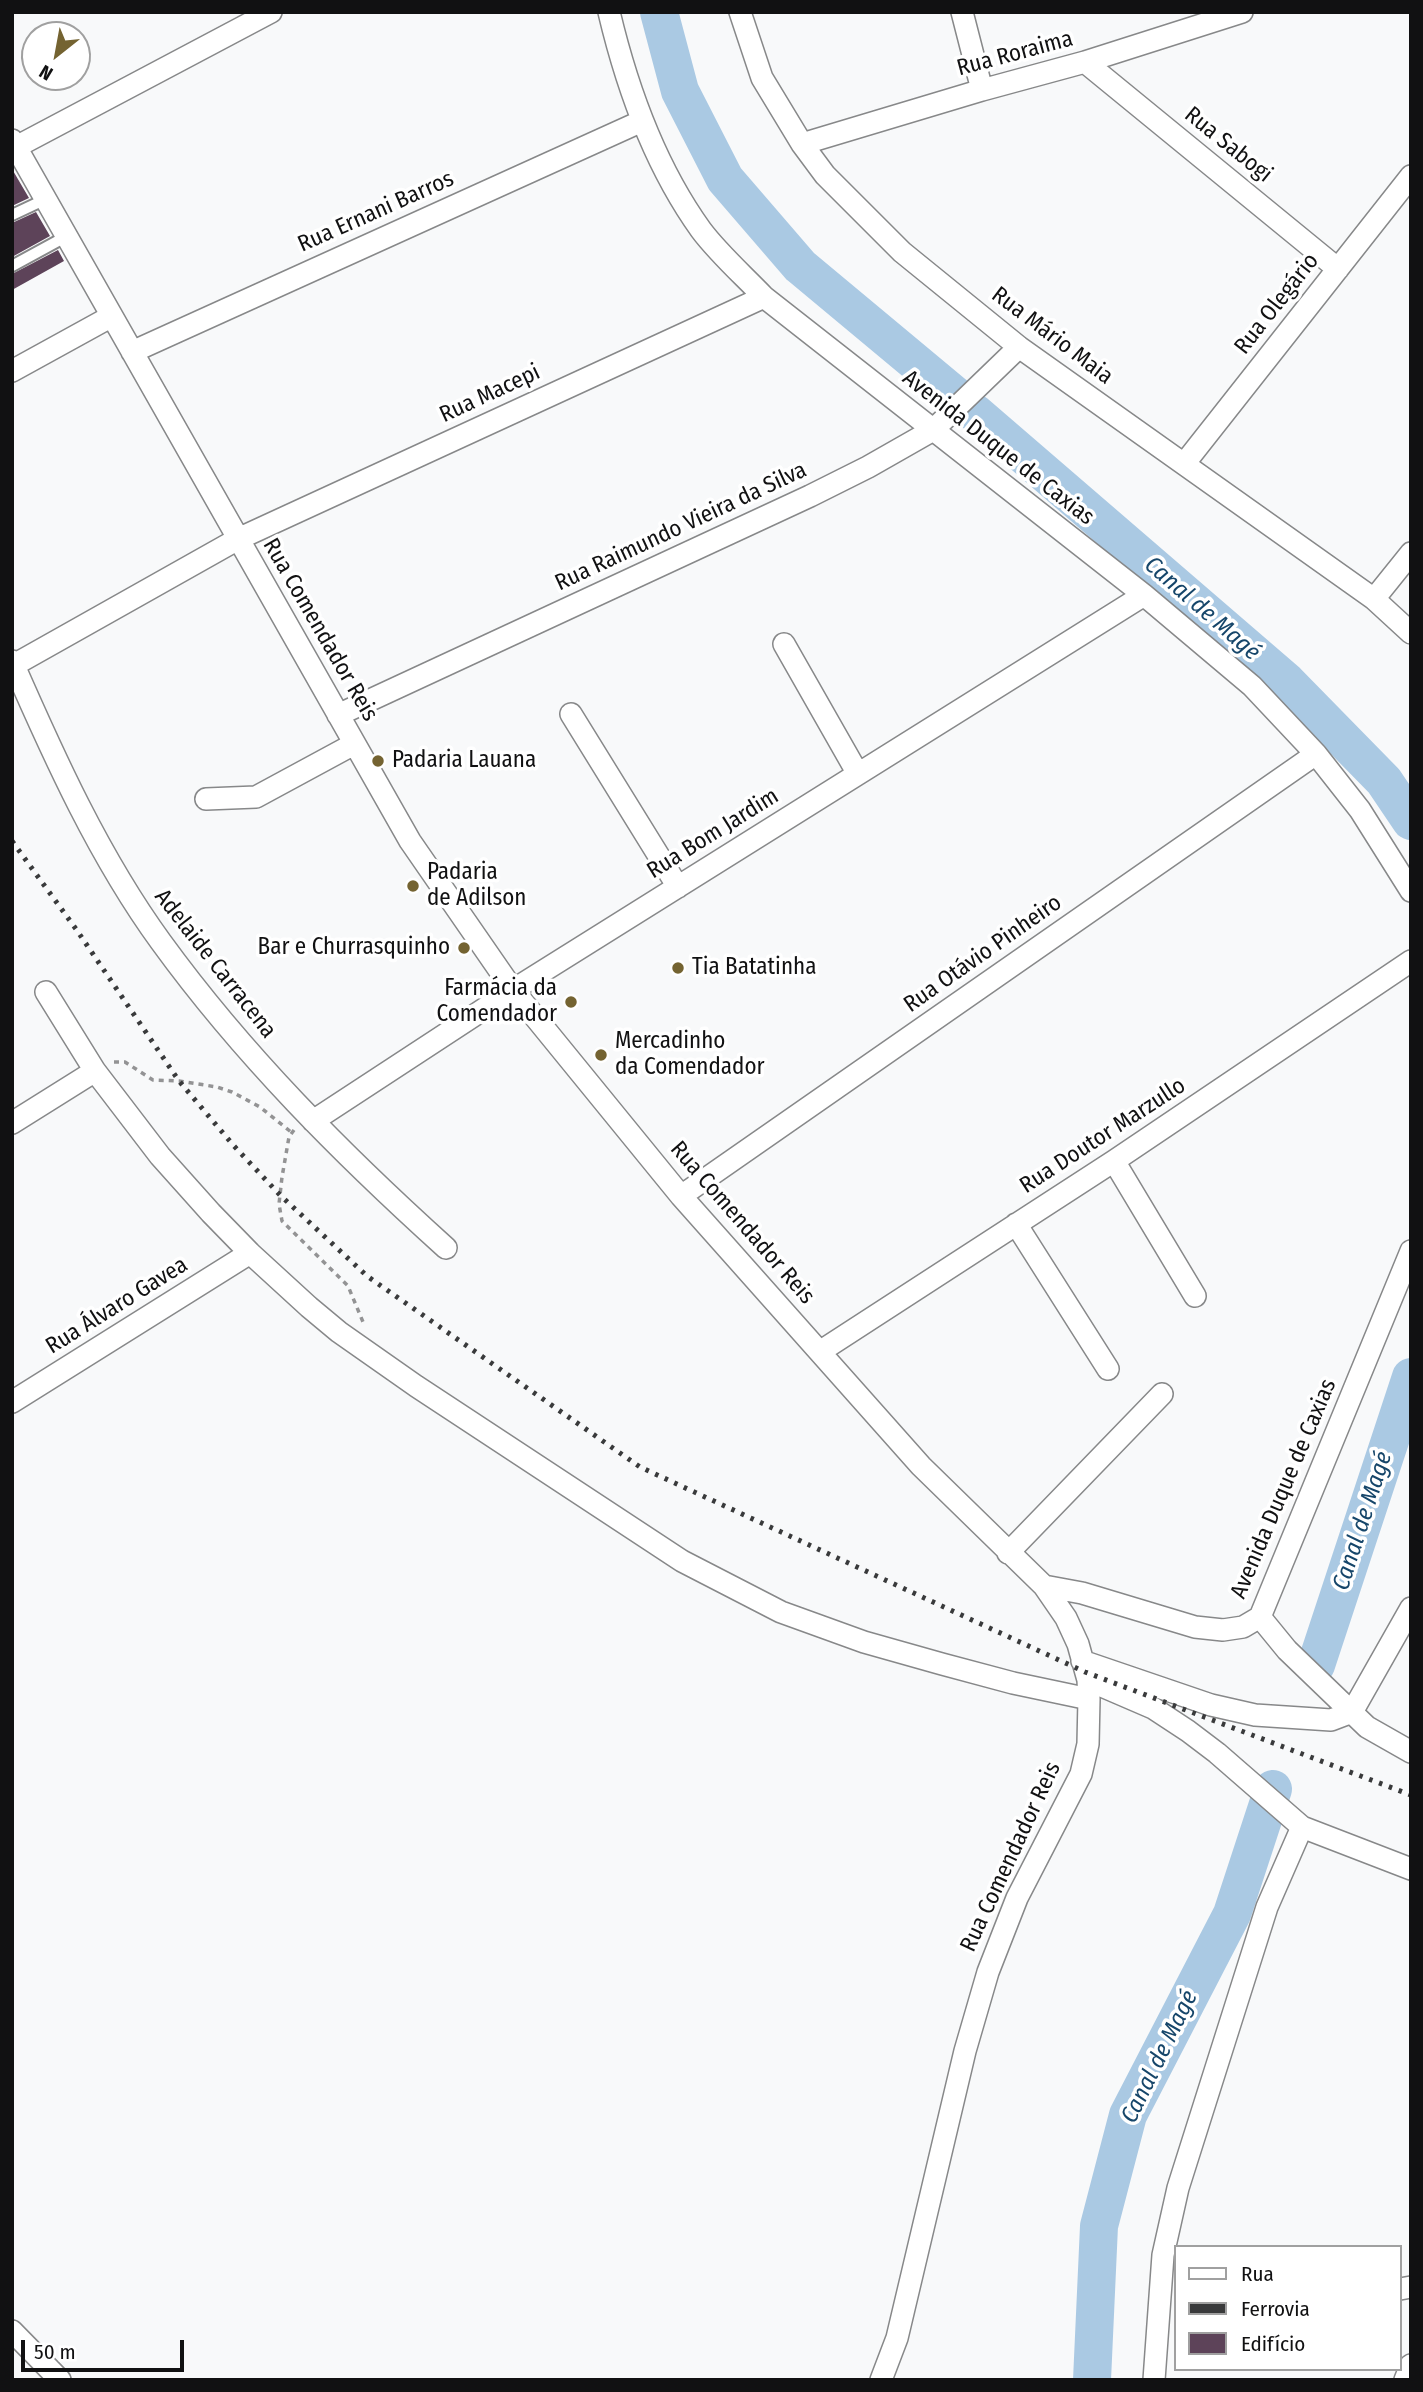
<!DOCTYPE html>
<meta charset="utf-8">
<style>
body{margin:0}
#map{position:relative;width:1423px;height:2392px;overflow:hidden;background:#f8f9fa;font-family:"Fira Sans Condensed",sans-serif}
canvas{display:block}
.frame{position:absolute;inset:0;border:14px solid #111112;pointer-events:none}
.legend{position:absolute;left:1174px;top:2245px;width:228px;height:126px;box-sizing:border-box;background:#fff;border:2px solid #a0a0a0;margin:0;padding:9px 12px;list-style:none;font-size:21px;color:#111112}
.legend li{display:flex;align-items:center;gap:14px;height:35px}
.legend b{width:35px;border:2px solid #a0a0a0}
.north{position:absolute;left:21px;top:21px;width:70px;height:70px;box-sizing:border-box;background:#fff;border:2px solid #a0a0a0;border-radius:50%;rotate:211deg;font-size:19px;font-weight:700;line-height:28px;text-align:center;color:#111112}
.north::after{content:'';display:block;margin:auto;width:24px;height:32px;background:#746331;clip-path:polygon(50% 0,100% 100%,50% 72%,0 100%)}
.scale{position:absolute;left:21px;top:2340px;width:163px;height:32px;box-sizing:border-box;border:4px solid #111112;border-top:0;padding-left:9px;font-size:21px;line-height:24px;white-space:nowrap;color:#111112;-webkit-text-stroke:5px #fff;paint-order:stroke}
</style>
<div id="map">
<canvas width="1423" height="2392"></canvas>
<div class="frame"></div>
<ul class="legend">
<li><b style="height:9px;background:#fff"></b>Rua</li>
<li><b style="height:9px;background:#393a3b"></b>Ferrovia</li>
<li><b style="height:19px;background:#5d4359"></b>Edifício</li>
</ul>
<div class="north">N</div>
<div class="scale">50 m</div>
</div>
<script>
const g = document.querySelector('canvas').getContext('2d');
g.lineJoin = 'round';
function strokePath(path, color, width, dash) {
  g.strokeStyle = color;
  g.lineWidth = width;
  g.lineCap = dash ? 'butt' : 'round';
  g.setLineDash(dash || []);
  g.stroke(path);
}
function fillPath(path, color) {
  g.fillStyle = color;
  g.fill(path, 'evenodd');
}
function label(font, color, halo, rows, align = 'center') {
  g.font = font + ' "Fira Sans Condensed",sans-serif';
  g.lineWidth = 7;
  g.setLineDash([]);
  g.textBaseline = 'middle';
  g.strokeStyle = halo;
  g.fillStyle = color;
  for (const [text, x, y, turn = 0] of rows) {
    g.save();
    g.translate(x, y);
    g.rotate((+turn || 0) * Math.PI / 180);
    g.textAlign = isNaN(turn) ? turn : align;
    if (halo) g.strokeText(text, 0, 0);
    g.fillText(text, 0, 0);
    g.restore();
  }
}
strokePath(new Path2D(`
 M659,12L680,91L725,179L800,266L956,396
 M975,413L1287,682L1384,781L1411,821
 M1316,1665L1411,1377
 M1092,2380L1099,2226L1128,2115L1232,1914L1273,1789`), '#aac9e3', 38);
fillPath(new Path2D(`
 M12,169L29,198L12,206Z
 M36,212L50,236L12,257V223Z
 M58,250L64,261L12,290V274Z`), '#5d4359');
const lane = new Path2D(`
 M12,215L46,199
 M12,266L67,236`);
const street = new Path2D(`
 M609,12C627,88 655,166 701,230C719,254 743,275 764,297L1144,595L1252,686L1316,754L1360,810L1411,891
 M740,12L762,78L802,144L825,175L902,252L1019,347L1374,599L1411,633
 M962,12L982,90
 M1085,62L1338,269
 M12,140L410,841L513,990L681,1196L921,1466L1044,1586L1066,1618L1078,1644L1088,1680L1089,1699L1088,1744L1081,1774L1017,1898L988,1972L965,2051L897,2338L881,2380
 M802,144L982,90L1085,62L1242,12
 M16,147L271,12
 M132,352L642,121
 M12,371L112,316
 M1184,464L1411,176
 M1374,599L1411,553
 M784,644L858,774
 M12,661C54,757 99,857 161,942C243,1055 343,1155 446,1248
 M14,665L238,539L764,297
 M571,714L678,887
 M338,715L810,496L868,467L933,430L1019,347
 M206,799L256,797L354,744
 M46,992L95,1071L160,1156L211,1213L250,1253L309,1307L339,1332L416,1386L682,1561L781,1612L864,1642L942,1664L1013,1683L1089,1699
 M313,1121L513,990L1144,595
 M12,1123L95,1071
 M1114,1161L1195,1296
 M681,1196L1316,754
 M1016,1224L1108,1369
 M821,1351L1114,1161L1411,961
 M12,1402L250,1253
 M1008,1553L1162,1394
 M1044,1586L1082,1593L1195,1627L1223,1630L1243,1627L1260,1617L1411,1251
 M1260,1617L1287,1650L1367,1727L1411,1752
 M1082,1661L1211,1705L1255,1715L1331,1720L1352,1712
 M1088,1680L1153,1708L1188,1731L1217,1753L1302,1827L1411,1869
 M1352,1712L1411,1608
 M1400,2289L1411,2287
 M12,2331L60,2380
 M1154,2380L1163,2255L1178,2188L1267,1907L1302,1827
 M1405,2380L1411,2365`);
strokePath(lane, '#878889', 14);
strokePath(street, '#878889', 24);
strokePath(new Path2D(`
 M114,1062H125L153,1080L179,1081L217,1087L232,1092L260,1107L291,1132
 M294,1130L289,1137L282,1177L279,1204L282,1221L348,1286L363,1322`), '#939394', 3.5, [5, 5]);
strokePath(lane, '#fff', 10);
strokePath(street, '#fff', 21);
strokePath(new Path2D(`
 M12,841L76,929L179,1081L234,1146L280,1195L367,1276L640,1467L1085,1672L1411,1795`), '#393a3b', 5, [3.5, 7]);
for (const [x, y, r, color] of [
 [378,761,7,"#746331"],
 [413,886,7,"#746331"],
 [464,948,7,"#746331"],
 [678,968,7,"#746331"],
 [571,1002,7,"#746331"],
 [601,1055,7,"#746331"]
]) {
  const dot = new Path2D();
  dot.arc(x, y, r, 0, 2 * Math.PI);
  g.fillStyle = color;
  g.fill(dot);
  strokePath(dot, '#fff', 2.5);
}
label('23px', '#111112', '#fff', [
 ["Rua Roraima",1015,54,-15],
 ["Rua Sabogi",1228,145,39],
 ["Rua Ernani Barros",376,212,-24],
 ["Rua Olegário",1277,304,-52],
 ["Rua Mário Maia",1052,336,37],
 ["Rua Macepi",490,394,-25],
 ["Avenida Duque de Caxias",998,448,38],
 ["Rua Raimundo Vieira da Silva",681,527,-25],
 ["Rua Comendador Reis",320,630,60],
 ["Rua Bom Jardim",713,834,-32],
 ["Rua Otávio Pinheiro",983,954,-35],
 ["Adelaide Carracena",215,964,52],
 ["Rua Doutor Marzullo",1103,1136,-33],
 ["Rua Comendador Reis",742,1223,49],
 ["Rua Álvaro Gavea",117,1306,-32],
 ["Avenida Duque de Caxias",1284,1489,-67],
 ["Rua Comendador Reis",1011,1857,-65]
]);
label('23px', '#111112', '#fff', [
 ["Padaria Lauana",392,761],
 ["Padaria",427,873],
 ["de Adilson",427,899],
 ["Bar e Churrasquinho",450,948,"right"],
 ["Tia Batatinha",692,968],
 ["Farmácia da",557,989,"right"],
 ["Comendador",557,1015,"right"],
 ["Mercadinho",615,1042],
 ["da Comendador",615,1068]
], 'left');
label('italic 24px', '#16466a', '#fff', [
 ["Canal de Magé",1202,609,41],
 ["Canal de Magé",1363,1521,-72],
 ["Canal de Magé",1160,2057,-64]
]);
</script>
